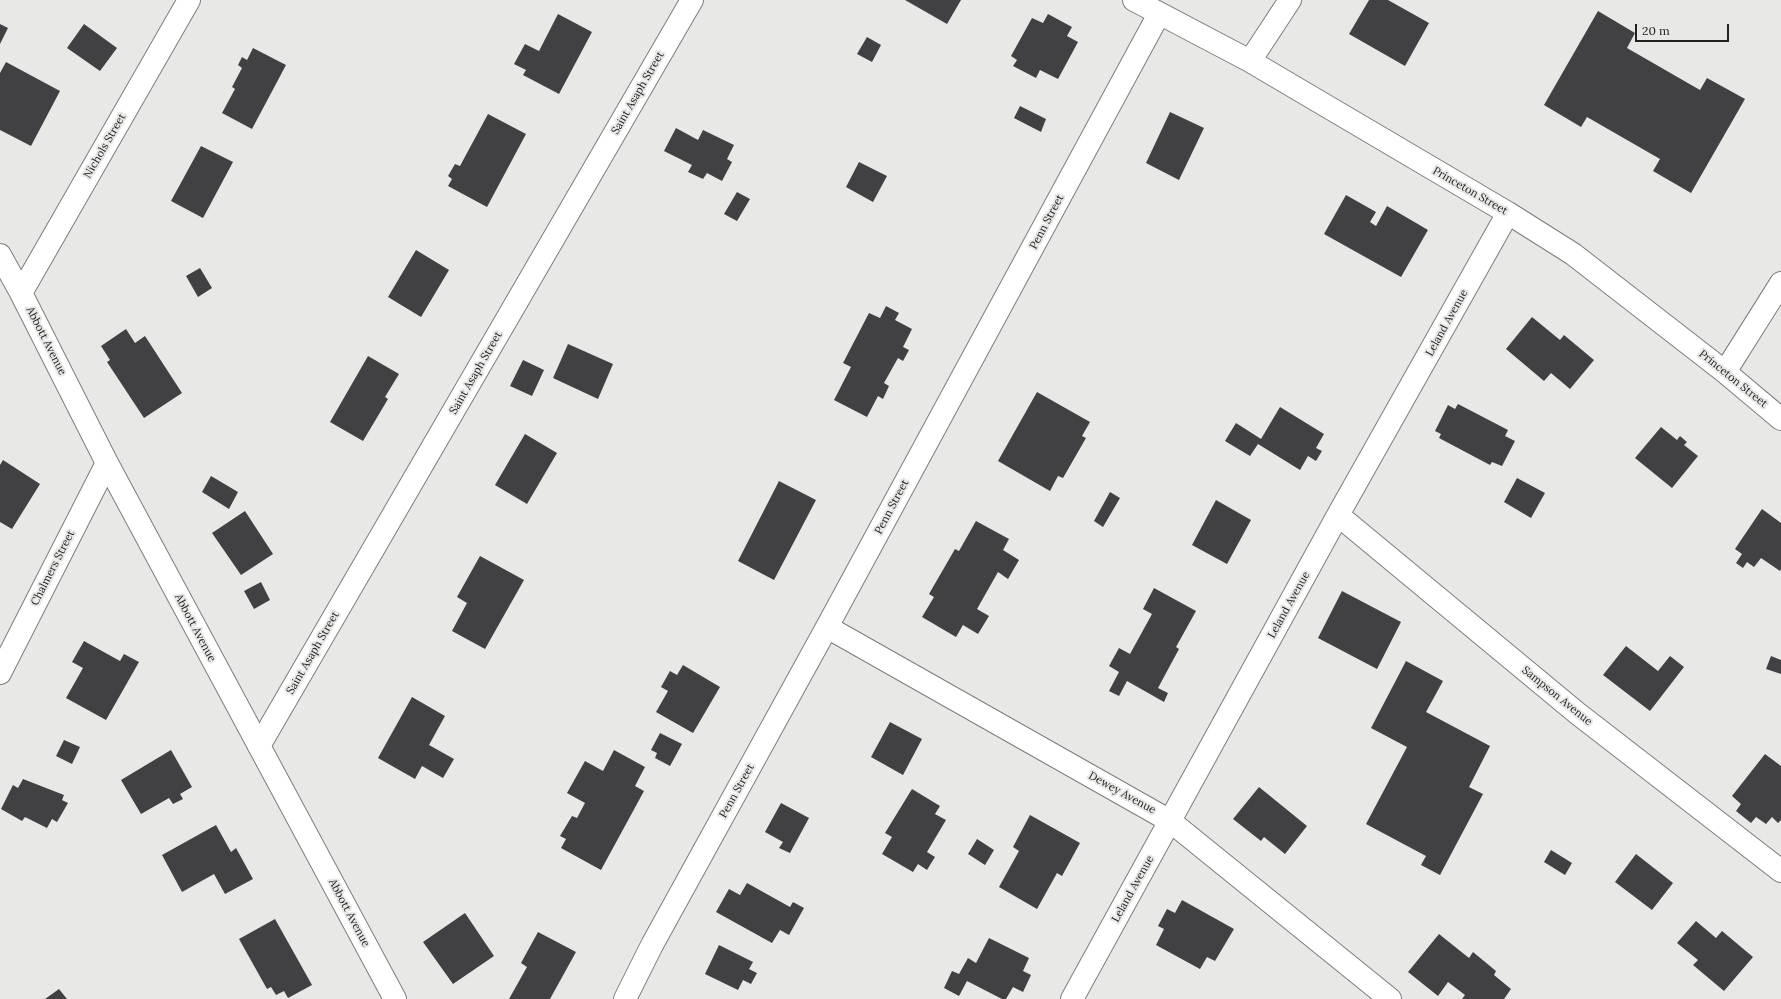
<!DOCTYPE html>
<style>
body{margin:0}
#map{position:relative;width:1781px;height:999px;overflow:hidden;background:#e8e9e6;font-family:Lora,serif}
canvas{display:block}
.scale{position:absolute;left:1635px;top:24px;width:94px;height:18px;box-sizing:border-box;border:2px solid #202120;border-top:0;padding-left:5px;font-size:12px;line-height:14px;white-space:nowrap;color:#202120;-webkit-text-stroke:3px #e8e9e6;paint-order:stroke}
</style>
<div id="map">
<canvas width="1781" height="999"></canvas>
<div class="scale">20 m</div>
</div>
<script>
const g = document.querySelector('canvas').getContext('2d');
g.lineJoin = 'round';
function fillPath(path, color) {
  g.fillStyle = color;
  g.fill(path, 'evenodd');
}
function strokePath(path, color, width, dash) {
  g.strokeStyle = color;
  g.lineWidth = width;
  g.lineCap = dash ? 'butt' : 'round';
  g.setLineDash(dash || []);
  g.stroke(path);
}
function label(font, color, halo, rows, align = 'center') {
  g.font = font + ' Lora,serif';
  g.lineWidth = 4;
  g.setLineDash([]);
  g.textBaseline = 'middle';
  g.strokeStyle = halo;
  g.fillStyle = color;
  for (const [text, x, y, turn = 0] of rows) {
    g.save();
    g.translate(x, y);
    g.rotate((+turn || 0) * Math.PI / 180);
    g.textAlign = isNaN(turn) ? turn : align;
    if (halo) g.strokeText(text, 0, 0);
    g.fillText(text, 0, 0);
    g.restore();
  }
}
fillPath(new Path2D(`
 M905,0H961L947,24Z
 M1369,0H1388L1429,23L1405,66L1349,34Z
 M1598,11L1635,33L1627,48L1700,90L1707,78L1745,99L1691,193L1653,171L1660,159L1587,117L1581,127L1544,105Z
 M558,14L592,32L559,94L523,75L526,70L514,64L525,44L539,51Z
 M1048,14L1072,27L1067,36L1078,42L1058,79L1040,70L1036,78L1013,66L1017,60L1011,56L1032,18L1043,23Z
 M0,24L8,28L0,44Z
 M84,24L117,48L100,71L67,48Z
 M867,37L881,45L872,62L857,54Z
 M253,48L286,65L252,129L222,113L235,89L232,87L242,68L238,65L242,57L247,60Z
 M6,62L60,91L31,146L0,130V73Z
 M1020,106L1046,119L1041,132L1014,118Z
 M1170,112L1204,128L1179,180L1146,163Z
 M488,114L526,134L487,207L448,186L452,179L448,176L455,164L460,166Z
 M676,128L698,140L703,130L734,145L727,159L732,162L722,181L707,173L703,179L688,172L692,165L664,151Z
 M201,146L233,162L203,218L171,201Z
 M859,162L887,176L873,202L846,187Z
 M737,192L750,199L737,221L724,214Z
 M1346,195L1376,212L1370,222L1376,226L1387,206L1428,230L1401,277L1324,234Z
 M416,250L449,270L421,317L388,297Z
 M200,268L212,288L198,297L186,276Z
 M886,306L899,313L895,320L912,329L903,347L909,350L903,361L898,358L884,383L889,386L883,399L878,396L867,417L834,400L851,367L843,363L869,313L880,318Z
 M1532,317L1560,340L1564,335L1594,360L1570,389L1551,373L1544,381L1506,349Z
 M126,329L135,343L145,336L182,393L144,418L107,362L110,360L101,346Z
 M568,344L613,364L598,399L553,378Z
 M368,356L399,374L385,397L388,399L363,441L330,422Z
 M523,360L544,370L532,396L510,386Z
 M1037,392L1090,422L1082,436L1086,438L1063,478L1058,476L1050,491L998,461Z
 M1458,404L1508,430L1505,436L1515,441L1502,466L1492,462L1490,465L1439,438L1441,434L1435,431L1448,405L1455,409Z
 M1280,407L1324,434L1316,448L1322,451L1316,461L1308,456L1300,470L1258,444L1250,456L1225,441L1236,423L1261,439Z
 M1661,427L1677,440L1680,436L1687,442L1684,445L1698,456L1672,488L1635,458Z
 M525,434L557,453L527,504L495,485Z
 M3,460L40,484L12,529L0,522V465Z
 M211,476L238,492L229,509L202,492Z
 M1517,478L1545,493L1531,518L1504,502Z
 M779,481L816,500L774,580L738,561Z
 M1110,492L1120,498L1103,527L1094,521Z
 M1216,500L1251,520L1227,564L1192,545Z
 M1762,509L1781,523V569L1780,571L1761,558L1754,567L1747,562L1743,568L1736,563L1742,554L1735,549Z
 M245,511L273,554L241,575L212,533Z
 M976,521L1009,539L1003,550L1019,560L1008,579L998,572L977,609L989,616L978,634L963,625L956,637L922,617L934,597L929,594L955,549L959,551Z
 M480,556L524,580L485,649L452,631L467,603L457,597Z
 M261,582L270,600L254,609L244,591Z
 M1154,588L1196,611L1176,647L1179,649L1158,688L1168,693L1164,702L1127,681L1119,696L1109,691L1119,672L1109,666L1119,648L1130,654L1152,614L1143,609Z
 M1342,591L1401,622L1377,669L1318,638Z
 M84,641L120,661L124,654L139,662L106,720L66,698L83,668L72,662Z
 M1626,646L1658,671L1670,656L1684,667L1650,711L1603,675Z
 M1771,656L1781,660V674L1766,669Z
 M1406,661L1443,681L1426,712L1490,746L1469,787L1483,794L1440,875L1421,865L1426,856L1366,824L1407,747L1371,728Z
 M683,665L720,687L693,733L656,712L668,691L661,687L670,671L677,675Z
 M412,697L445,716L429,745L454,759L443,778L422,766L415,779L378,758Z
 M890,722L922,739L903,775L871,757Z
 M660,733L682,744L670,766L655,758L657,753L651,750Z
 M64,740L80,747L72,764L56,756Z
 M171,750L192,787L180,794L183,799L173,804L169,798L141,814L121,780Z
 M614,750L645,767L635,786L644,791L601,870L561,848L566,839L560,836L572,816L577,818L585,803L567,793L585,761L603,771Z
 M1765,754L1781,766V820L1778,823L1772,817L1766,824L1756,817L1751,823L1736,811L1741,804L1732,796Z
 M23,779L64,795L62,800L68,803L57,822L52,819L47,828L25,817L22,821L1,809L13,785L18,788Z
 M1259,787L1307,826L1285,854L1264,837L1261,841L1233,819Z
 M912,789L940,806L935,814L946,820L927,852L935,857L927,870L918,864L913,872L882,854L892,837L885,833Z
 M781,803L809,818L790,853L779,848L783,842L765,832Z
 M1030,815L1080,843L1062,876L1057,873L1037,909L999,887L1019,851L1013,847Z
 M216,825L231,852L236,848L253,879L225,894L214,874L182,892L162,855Z
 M977,839L994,850L985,865L968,854Z
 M1551,850L1572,863L1565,875L1544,862Z
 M1636,854L1673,883L1652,910L1615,882Z
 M747,883L790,907L793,902L804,908L789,935L780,930L772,943L716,912L729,889L740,895Z
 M1182,900L1234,929L1215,961L1207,957L1200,969L1156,945L1164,929L1158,926L1167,909L1175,913Z
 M465,913L494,956L453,984L423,942Z
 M275,919L312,985L288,998L284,991L276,995L271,987L267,989L239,939Z
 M1696,921L1716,938L1722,931L1753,957L1724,991L1693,965L1698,960L1677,943Z
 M538,932L576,952L550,999H509L527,967L521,963Z
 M1439,934L1469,958L1473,952L1496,971L1494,975L1511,989L1504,999H1462L1465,995L1448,982L1438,996L1408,972Z
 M989,938L1029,958L1023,971L1031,975L1023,992L1013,987L1006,999H1002L967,981L959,996L944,988L952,971L959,974L968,958L976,963Z
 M719,945L753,962L749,969L757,973L751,984L743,980L738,990L705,974Z
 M59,989L67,999H45Z`), '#414143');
const street = new Path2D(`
 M1134,0L1250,61L1508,213L1573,254L1725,372L1781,419
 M1250,61L1290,0
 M1725,372L1781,283
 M1338,515L1577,713L1781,871
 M827,627L1170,821L1390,999
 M259,746L692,0
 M625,999L652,945L827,627L1159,14
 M1072,999L1338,515L1508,213`);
const secondary = new Path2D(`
 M0,255L21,293L107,463L395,999
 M21,293L189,0
 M0,673L107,463`);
strokePath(street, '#7d7e7b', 24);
strokePath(secondary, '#7d7e7b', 24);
strokePath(street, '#fff', 22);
strokePath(secondary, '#fff', 22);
label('11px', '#202120', '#e8e9e6', [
 ["Saint Asaph Street",638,93,-60],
 ["Nichols Street",105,146,-60],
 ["Princeton Street",1470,191,30],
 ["Penn Street",1047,222,-62],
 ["Leland Avenue",1447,323,-61],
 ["Abbott Avenue",46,341,63],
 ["Saint Asaph Street",476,373,-60],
 ["Princeton Street",1733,379,39],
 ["Penn Street",892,507,-62],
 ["Chalmers Street",53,568,-63],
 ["Leland Avenue",1289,605,-61],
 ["Abbott Avenue",195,628,62],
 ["Saint Asaph Street",313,653,-60],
 ["Sampson Avenue",1557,696,39],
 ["Penn Street",737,791,-61],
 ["Dewey Avenue",1122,793,29],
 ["Leland Avenue",1133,889,-61],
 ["Abbott Avenue",349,913,62]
]);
</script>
